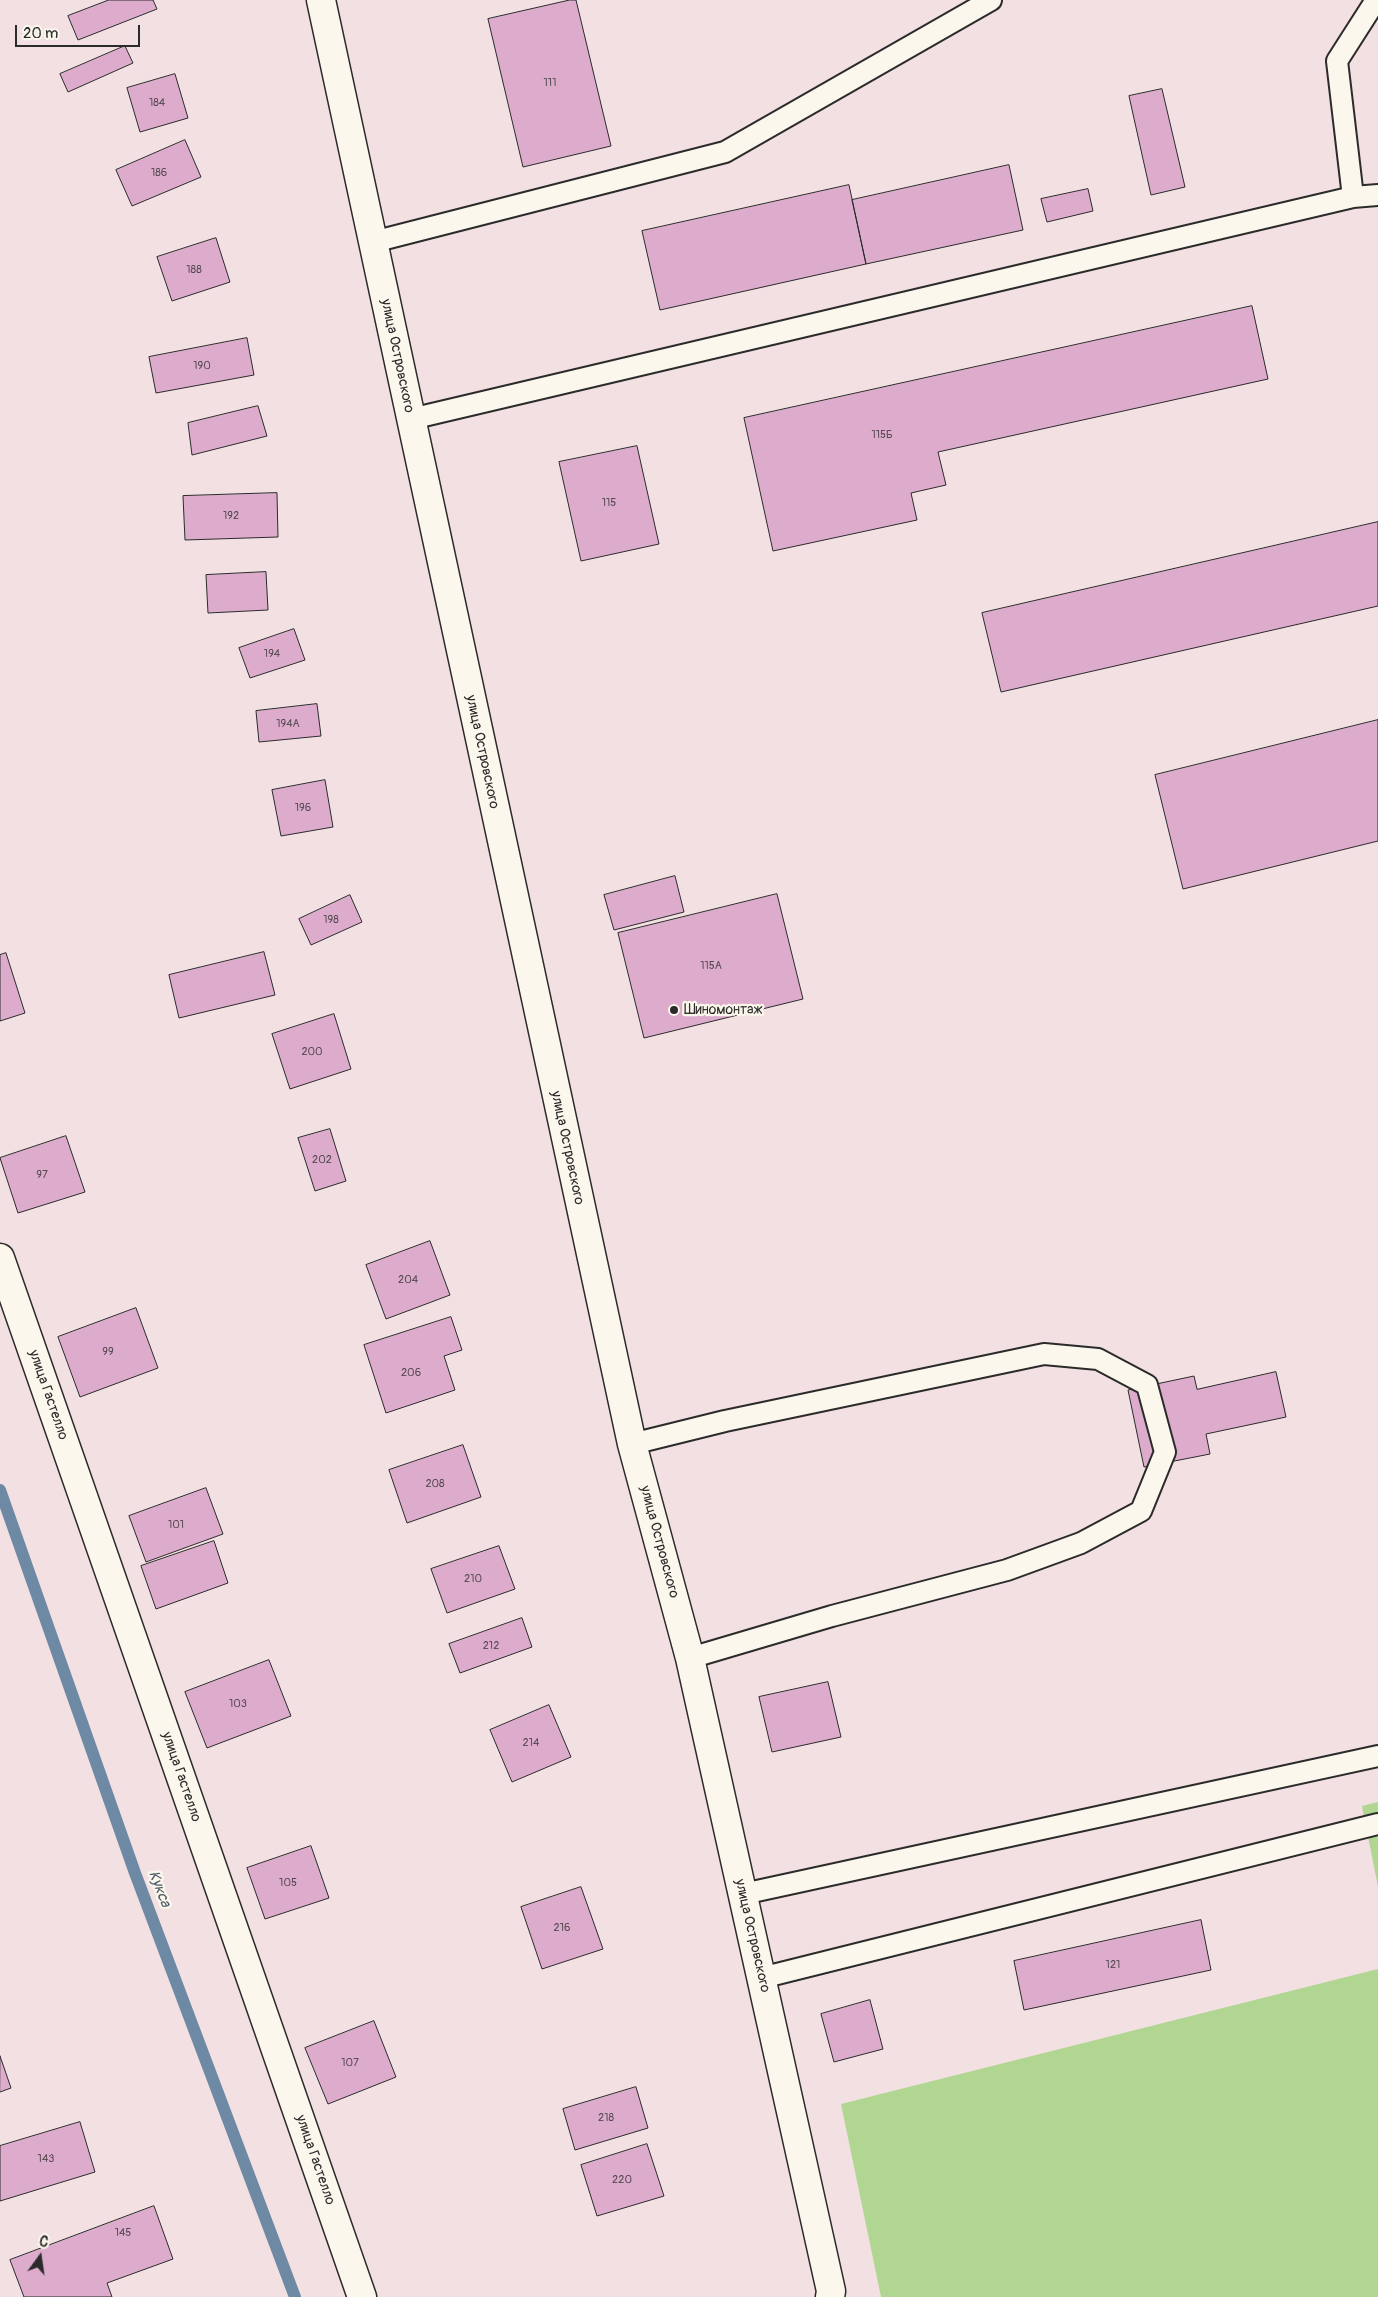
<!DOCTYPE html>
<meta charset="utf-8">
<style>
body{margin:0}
#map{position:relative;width:1378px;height:2297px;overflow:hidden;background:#f2e0e2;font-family:Pangolin,sans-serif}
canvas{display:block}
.north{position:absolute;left:15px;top:2232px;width:50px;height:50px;-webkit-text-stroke:4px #fbf7ec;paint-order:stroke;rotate:14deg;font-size:14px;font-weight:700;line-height:20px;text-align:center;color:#2b2b2b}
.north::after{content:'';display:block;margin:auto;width:18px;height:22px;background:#2b2b2b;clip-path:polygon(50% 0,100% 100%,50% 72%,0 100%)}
.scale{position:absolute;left:15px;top:25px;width:125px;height:22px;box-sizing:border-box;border:2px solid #2b2b2b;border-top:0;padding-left:6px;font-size:15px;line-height:18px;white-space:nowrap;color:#2b2b2b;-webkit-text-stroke:4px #fbf7ec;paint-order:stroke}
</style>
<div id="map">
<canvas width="1378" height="2297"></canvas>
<div class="north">С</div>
<div class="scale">20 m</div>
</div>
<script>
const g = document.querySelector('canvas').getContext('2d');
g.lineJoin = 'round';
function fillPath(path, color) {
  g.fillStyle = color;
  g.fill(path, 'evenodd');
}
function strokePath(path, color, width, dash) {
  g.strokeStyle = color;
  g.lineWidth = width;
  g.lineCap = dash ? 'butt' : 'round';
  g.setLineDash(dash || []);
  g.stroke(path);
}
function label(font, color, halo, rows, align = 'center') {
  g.font = font + ' Pangolin,sans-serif';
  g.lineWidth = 4.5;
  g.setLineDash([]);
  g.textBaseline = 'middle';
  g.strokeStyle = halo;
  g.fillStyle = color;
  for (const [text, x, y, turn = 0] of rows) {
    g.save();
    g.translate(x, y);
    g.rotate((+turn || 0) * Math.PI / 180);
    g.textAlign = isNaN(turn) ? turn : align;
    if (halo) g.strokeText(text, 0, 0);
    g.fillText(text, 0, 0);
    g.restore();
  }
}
fillPath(new Path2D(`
 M1378,1802V1887L1362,1806Z
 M1378,1969V2297H881L841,2104Z`), '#b0d691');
strokePath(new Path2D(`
 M0,1490L135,1873L295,2297`), '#6e89a4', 12);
const building = new Path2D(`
 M109,0H153L157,9L78,40L68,16Z
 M570,0H576L611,146L523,167L488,19Z
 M125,46L133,63L68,92L60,74Z
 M175,74L188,118L140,132L127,88Z
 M1162,89L1185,187L1151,195L1129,96Z
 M185,140L201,177L132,206L116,170Z
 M1009,165L1023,230L866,264L852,200Z
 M849,185L866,264L660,310L642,231Z
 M1088,189L1093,211L1047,222L1041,199Z
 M216,238L230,282L172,301L157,257Z
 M1252,306L1268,379L938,452L946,485L911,493L917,520L773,551L744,418Z
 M247,338L254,375L156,393L149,357Z
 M258,406L267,436L192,455L188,423Z
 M637,446L659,544L581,561L559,462Z
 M277,493L278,537L185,540L183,496Z
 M1378,522V606L1001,692L982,613Z
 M266,572L268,610L208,613L206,575Z
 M294,629L305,660L250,678L239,648Z
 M317,704L321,736L259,742L256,711Z
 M1378,720V841L1183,889L1155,775Z
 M325,780L333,827L281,836L272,790Z
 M675,876L684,912L614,930L604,895Z
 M777,894L803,999L644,1038L618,933Z
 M350,895L362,922L311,945L299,919Z
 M264,952L275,995L179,1018L169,975Z
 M6,953L25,1013L0,1021V955Z
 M334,1014L351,1069L290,1089L272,1034Z
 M330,1129L346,1181L315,1191L298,1138Z
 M66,1136L85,1192L18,1213L0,1158Z
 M430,1241L450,1295L386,1319L366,1265Z
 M136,1308L158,1368L80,1397L58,1337Z
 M451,1317L462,1350L444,1356L455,1390L386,1413L364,1345Z
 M1276,1372L1286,1417L1206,1434L1210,1454L1144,1467L1128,1390L1194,1376L1197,1389Z
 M463,1445L481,1497L407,1523L389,1470Z
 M206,1488L223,1534L146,1562L129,1516Z
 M214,1541L228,1583L156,1609L141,1566Z
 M499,1546L515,1589L447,1613L431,1569Z
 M522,1618L532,1647L460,1673L449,1644Z
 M269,1660L291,1716L207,1748L185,1692Z
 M828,1682L841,1737L772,1752L759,1697Z
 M549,1705L571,1757L512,1782L490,1730Z
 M311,1846L329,1898L265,1919L247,1868Z
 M581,1887L603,1949L542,1969L521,1907Z
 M1201,1920L1211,1970L1024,2010L1014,1961Z
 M870,2000L883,2049L834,2062L821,2014Z
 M374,2021L396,2077L328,2104L305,2048Z
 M0,2056L11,2088L0,2092Z
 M636,2087L648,2128L575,2150L563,2109Z
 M80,2122L95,2172L0,2201V2146Z
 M647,2144L664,2196L597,2216L581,2165Z
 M154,2206L173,2259L107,2283L112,2297H24L10,2260Z`);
fillPath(building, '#ddaccc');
strokePath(building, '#2b2b2b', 1);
const lane = new Path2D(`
 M1353,197L1337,61L1376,0
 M373,242L725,152L991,0
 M411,419L1353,197L1378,195
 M632,1444L725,1421L1044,1354L1098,1359L1147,1385L1165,1452L1141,1511L1081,1543L1007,1570L832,1616L690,1658
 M743,1894L1378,1756
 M761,1978L1378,1824`);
const street = new Path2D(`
 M0,1258L362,2297`);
const secondary = new Path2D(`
 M321,0L632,1444L690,1658L831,2291L830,2297`);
strokePath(lane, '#2b2b2b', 24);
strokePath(street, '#2b2b2b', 31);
strokePath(secondary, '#2b2b2b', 31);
strokePath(lane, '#fbf7ec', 20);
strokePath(street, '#fbf7ec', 28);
strokePath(secondary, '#fbf7ec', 28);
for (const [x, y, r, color] of [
 [674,1010,5,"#2b2b2b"]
]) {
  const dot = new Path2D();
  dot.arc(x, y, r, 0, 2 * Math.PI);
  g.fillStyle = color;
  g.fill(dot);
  strokePath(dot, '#fbf7ec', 2);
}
label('11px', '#584b53', null, [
 ["111",550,83],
 ["184",157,103],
 ["186",159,173],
 ["188",194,270],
 ["190",202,366],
 ["115Б",882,435],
 ["115",609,503],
 ["192",231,516],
 ["194",272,654],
 ["194А",288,724],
 ["196",303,808],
 ["198",331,920],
 ["115А",711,966],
 ["200",312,1052],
 ["202",322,1160],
 ["97",42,1175],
 ["204",408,1280],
 ["99",108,1352],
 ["206",411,1373],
 ["208",435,1484],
 ["101",176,1525],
 ["210",473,1579],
 ["212",491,1646],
 ["103",238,1704],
 ["214",531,1743],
 ["105",288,1883],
 ["216",562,1928],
 ["121",1113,1965],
 ["107",350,2063],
 ["218",606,2118],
 ["143",46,2159],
 ["220",622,2180],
 ["145",123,2233]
]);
label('14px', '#2b2b2b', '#fbf7ec', [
 ["улица Островского",397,356,78],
 ["улица Островского",482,752,78],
 ["улица Островского",567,1148,78],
 ["улица Гастелло",48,1395,71],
 ["улица Островского",659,1542,75],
 ["улица Гастелло",181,1777,71],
 ["улица Островского",752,1936,77],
 ["улица Гастелло",315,2160,71]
]);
label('14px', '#2b2b2b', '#fbf7ec', [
 ["Шиномонтаж",684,1010]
], 'left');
label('italic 15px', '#4d5a68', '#fbf7ec', [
 ["Кукса",159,1889,69]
]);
</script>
